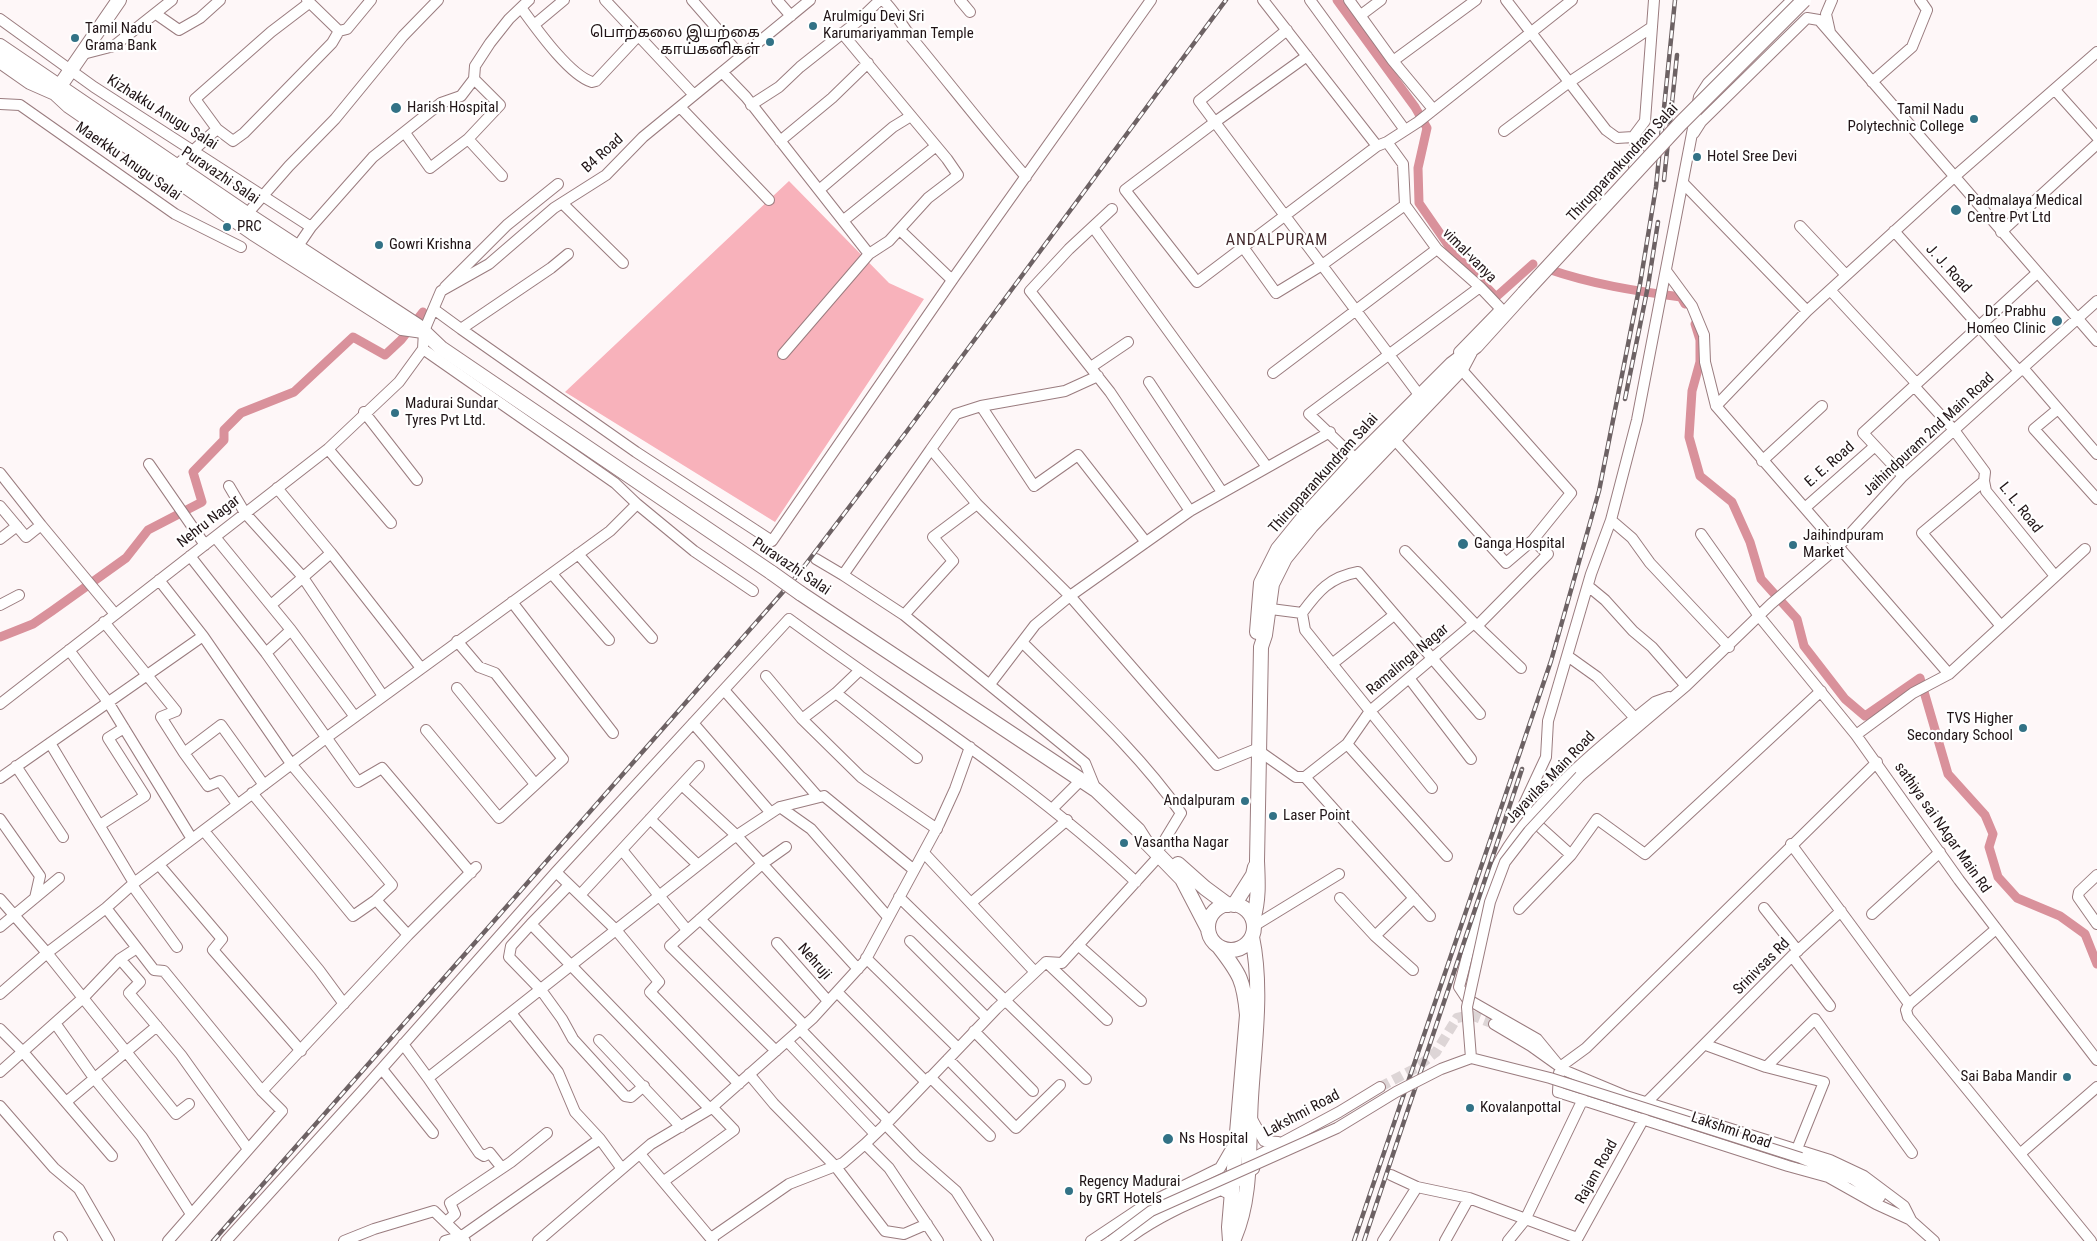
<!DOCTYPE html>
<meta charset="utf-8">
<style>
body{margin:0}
canvas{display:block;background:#fef7f8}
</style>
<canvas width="2097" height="1241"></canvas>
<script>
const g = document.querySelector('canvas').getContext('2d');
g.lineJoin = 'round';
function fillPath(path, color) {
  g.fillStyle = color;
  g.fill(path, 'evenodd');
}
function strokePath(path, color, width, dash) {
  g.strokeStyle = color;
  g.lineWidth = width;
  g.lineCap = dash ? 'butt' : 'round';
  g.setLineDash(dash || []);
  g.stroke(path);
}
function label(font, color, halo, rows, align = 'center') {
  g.font = font + ' "Roboto Condensed","Noto Sans Tamil",sans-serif';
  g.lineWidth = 4.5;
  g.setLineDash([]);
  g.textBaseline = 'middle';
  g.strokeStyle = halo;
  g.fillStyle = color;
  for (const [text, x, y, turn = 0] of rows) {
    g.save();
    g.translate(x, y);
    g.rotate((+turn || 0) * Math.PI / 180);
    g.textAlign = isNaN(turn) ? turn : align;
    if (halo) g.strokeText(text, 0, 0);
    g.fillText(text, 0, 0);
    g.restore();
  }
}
fillPath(new Path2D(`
 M789,181L889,283L924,299L775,522L565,392Z`), '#f8b2bb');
strokePath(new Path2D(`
 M1337,0L1415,107L1427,128L1418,168L1419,203L1455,255L1496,297L1533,264
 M1548,269C1591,284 1635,291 1681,297L1685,304
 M1695,324L1700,340V362L1692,391L1689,437L1700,476L1732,502L1750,542L1761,579L1797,619L1804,646L1845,699L1865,716L1920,678L1948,774L1985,815L1993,834L1989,847L1998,877L2017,898L2060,916L2085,934L2097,964
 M0,637L33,624L52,611L126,558L148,530L202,502L193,472L224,440V430L241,413L294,392L353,337L385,355L401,340L423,312`), '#d9919b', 9);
strokePath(new Path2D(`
 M1380,1087L1416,1068L1436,1052L1457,1018L1471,1015L1494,1024`), '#ddd5d6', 10, [10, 5]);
const minor = new Path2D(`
 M307,0L339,31
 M605,0L694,95
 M692,0L741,56
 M777,0L791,16
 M883,0C896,12 904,30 916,43C953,88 988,133 1026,177
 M960,0L970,12
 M1263,0L1377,146
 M1310,0L1405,130
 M1349,0L1393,61L1433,109
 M1506,0L1606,130L1617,138L1633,137L1645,121L1654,0
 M522,9C536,28 569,75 592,82L596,81L638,36
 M156,14L179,30L200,18L220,0
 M1361,15L1381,0
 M0,19L94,87L311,227
 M534,25L564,0
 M1287,30L1199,101L1423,400
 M1830,32L1826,14L1832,0
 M842,33L947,159L958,175L928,198L889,241L869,254
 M83,54L114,46L172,0
 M1307,56L1215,122L1125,190L1197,282L1377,146L1387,142L1418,122L1572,0
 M1393,61L1476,0
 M722,72L746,97L869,254L783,354
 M1872,82L1912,47L1927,10L1920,0
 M2055,90L2097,137
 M0,104L20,105L175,214L241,247
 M751,105L779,87L800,67L858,21L880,0
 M680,107L769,200
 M217,129L233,141L244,133L332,43L339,31L347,29L371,0
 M1504,131L1568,83L1652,27
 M405,133L430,168L468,139L500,105L474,79
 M1694,133L1701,122L1807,18L1819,20L2097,341
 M1633,137L1641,159L1634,167
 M468,139L502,176
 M780,141L832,98L868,63
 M1387,142L1403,164L1405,205L1437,249L1480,287L1501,309
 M176,166L217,129L195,99L271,32L309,3
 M1683,183L1807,311
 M819,190L893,127L911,116
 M562,203L623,263
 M1112,209L1069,249L1030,291L1110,392L1190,511
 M247,214L289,166L335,119L403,36L438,0
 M844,220L936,146
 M1800,226L1846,275
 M1093,227L1267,467
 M901,231L952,280
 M1894,231L2019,371
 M2001,232L2097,144
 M298,246L311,227L373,157L441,103L461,96L474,79L475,66L490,43L509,19L529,0
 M1243,247L1276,293L1322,265L1405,205
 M1667,272L1692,306L1704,335L1705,362L1716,406
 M445,287L507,225L558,184
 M1830,290L1917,384
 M435,310L461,329L551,268L568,254
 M461,329L636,452L772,541L955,276L1151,0
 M423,349L424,331L441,291L489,264L554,208L606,175L643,137L810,0
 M1459,352L1498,312
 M1091,367L1128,342
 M2023,368L2097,454
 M1461,369L1571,493L1533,540L1548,554L1477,626
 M1273,373L1437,249
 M1149,382L1222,492
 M1914,386L1954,430L1985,472L1984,481L1986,491L2055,576
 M981,406L1034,486L1078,455L1145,541
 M2058,409L2034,429L2097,499
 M364,412L417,480
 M1394,439L1506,563L1533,540
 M328,449L391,523
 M931,449L956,414L981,406L1065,391L1098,376
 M1762,461L1822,406
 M1360,463L1309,414L1480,287
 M149,464L205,545
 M0,473L41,525
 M1903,476L1863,433L2037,273
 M1984,481L1922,533L2001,626
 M229,486L245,513L302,576L383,696
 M277,488L331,553
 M637,504L694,551L753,591
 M977,504L933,537L953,561L904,615L1085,763L1096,790
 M0,506L26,537L41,525L115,614
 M1806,507L1875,446
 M1611,520L1632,538L1650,563L1729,647
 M1701,534L1759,616L1856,735L1959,880L2097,1060
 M215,537L291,630L266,653
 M0,539L17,526
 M1405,551L1474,623
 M578,554L652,638
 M190,556L266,653L358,782L382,768L471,873
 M816,559L843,575
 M552,574L609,640
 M1588,586L1605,600L1633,631L1652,647L1686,686
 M512,602L613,733
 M0,605L19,595
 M271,605L331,553L421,668
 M1263,608L1302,613L1305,630L1370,711L1474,623L1477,626
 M1302,613C1318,591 1330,577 1358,572L1480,714
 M904,615L843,575L931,449L977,504L1070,596L1217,765L1259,748
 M104,622L176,711L161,717L184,753L221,725L264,785
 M1477,626L1521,668
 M291,630L355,717
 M203,636L292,765L392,885L376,900
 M1022,642C1076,696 1137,750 1181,813L1161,846
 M69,650L108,702L192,839
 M1569,657L1597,677L1635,718
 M1332,664L1394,615
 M1949,674L1716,406L1807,311L1954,177L2097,52
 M766,676L802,719L861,777L937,829
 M1409,678L1471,759
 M990,684L1035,625L1070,596L1190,511L1330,432
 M457,688L535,784
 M724,690L818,797
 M836,693L917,758
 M0,704L328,449L399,382L423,349
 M802,719L836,693L859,671
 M693,723L771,813
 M426,730L499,818L563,759L495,673L479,667L457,641
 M1856,735L1913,693L1949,674L2085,549
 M50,743L134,883
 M1347,744L1370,711L1432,788
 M1259,751L1296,777H1305L1430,916
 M184,753L208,786L220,781L237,804
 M16,766L63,837
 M1580,776L1686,686L1771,604L1839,546L1903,476L2097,301
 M1305,777L1347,744L1447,856
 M0,778L203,636L159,580
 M682,785L737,836L858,969
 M252,793L353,916L376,900L408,935
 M780,807L811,829L888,917
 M1052,809L1081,780
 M0,819L40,876L35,898
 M650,819L698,865
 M100,825L145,796L108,738L124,728
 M204,831L319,970L344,1004
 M1791,844L1909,1004
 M622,850L687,930
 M924,853L1035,972
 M1571,855L1530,818L1524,804L1546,757L1548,721L1591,574L1611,520L1637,420L1699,97L1708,83L1792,0
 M160,866L222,939L213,950L301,1051
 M556,872L616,930L659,982L650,992L739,1084
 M2097,875L2079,892L2078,897L2097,924
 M132,885L177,947
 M580,895L699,766
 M899,897L1086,1079
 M1340,898L1375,936
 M0,899L47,953L176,1114L189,1104
 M971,903L1067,820
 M106,908L137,948
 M1764,908L1798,951
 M1519,909L1571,855L1597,819L1645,854L1821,691
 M1872,914L1940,852
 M700,919L804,1025
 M531,924L569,885
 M1254,926L1339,874
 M0,927L59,878
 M1996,929L1909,1004L1906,1010L1908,1017L2091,1241
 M910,941L987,1018
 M777,943L828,1001
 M1078,945L1141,1001
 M1792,956L1830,1006
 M866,958L958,1048
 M120,959L140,982L129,993L181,1055L248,1149
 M1046,962L1107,1020
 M1413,970L1375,936L1414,898
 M837,992L926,1082
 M0,994L47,953L106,908L134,883L326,738L610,531L637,504L615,483L423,349
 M511,1013L558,1072L575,1112L600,1139L622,1169
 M55,1023L94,1078L142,1137L191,1214
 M1494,1024L1531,1046L1566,1071L1626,1096L1830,1160L1864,1176L1904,1206L1911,1220
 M0,1029L23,1052L112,1156
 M800,1029L889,1121L996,1009L1046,962L1062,963L1160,855
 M974,1031L1033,1091
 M599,1040L681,1127
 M787,1041L875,1134
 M403,1044L428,1078L730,840L780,807L824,796L914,870
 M1706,1045L1766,1067L1824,1082L1797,1149
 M776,1051L670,946L762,864L786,847
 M948,1059L1016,1128L1060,1085
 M1560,1067L1537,1039L1467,999L1459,987C1470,948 1478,904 1496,868C1527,805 1601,745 1655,702L1669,697
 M1560,1067L1586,1048L1877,762
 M1766,1067L1815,1019L1912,1153
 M382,1069L433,1133
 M0,1072L83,998L120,959L137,948L154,970L164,971L262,1091L282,1111L168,1241
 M1559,1073L1558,1092L1788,1166L1828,1177L1876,1204L1911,1220
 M749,1074L774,1104L836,1167L885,1231L904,1234L927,1224
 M930,1077L990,1136
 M428,1078L479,1153L484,1156L490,1153L502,1168
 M644,1086L631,1097L625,1096L573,1039L562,1019L541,990L509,957L511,946L531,924L710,1109
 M262,1091L408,935L476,867
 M66,1102L157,1026
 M1646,1103L1792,956L1841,911
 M0,1106L54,1168L79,1189L109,1241
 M1252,1119L1264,1141L1278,1142
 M889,1121L865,1144L889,1168L938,1241
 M885,1124L916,1156L956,1191L988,1241
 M2021,1153L2097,1087
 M640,1154L713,1241
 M1801,1158L1853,1179L1880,1197
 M1391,1175L1417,1187L1469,1198L1577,1238
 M664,1181L734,1130L712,1107
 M1221,1190L1235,1183L1254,1169L1257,1156L1339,1112L1380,1087
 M1906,1216L1934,1241
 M446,1222L455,1214L450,1203L511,1162L547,1133
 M59,1237L62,1241
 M711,1238L789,1184L843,1163L865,1144
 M226,1241L362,1091L556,872L789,619C906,705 1030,782 1136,882
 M344,1241L374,1229L434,1211L465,1241
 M445,1241L462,1236L600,1139
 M538,1241L651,1144L710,1109L813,1018L865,961L939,824L955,789L970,747
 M1091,1241L1145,1205L1220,1168L1235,1142
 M1125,1241C1155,1218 1187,1204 1221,1190L1227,1193
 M1383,1241L1417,1187
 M1445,1241L1469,1198
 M1508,1241L1525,1220L1583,1099
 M1576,1241L1644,1118`);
const major = new Path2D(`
 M0,46L247,214L418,326L441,348L772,573
 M0,61L30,82L55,93L69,106L253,233L402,328L423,331
 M55,93L119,0
 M800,593L1096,790L1138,830L1145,841L1182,879L1208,929
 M1257,632L1261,583L1278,549L1304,517L1357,459L1452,364L1476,346L1524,293
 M1178,864L1205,888L1228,905
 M1208 927a23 23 0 1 1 46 0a23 23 0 1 1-46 0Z
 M1234,905L1253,875L1255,867
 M1253,920C1259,900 1258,882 1257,861L1261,647L1265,635L1272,584L1285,558L1311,526L1461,369L1470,352
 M1219,947C1240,974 1244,981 1247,1015L1229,1227L1230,1241
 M1233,1241C1253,1197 1248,1145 1251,1098C1254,1046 1263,989 1252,937`);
strokePath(minor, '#9a7c7f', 12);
strokePath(major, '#9a7c7f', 16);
strokePath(minor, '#fff', 10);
strokePath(major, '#fff', 14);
const rail = new Path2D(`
 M1664,180L1677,55
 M1625,399L1648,286L1658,222
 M213,1241L796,577L907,431L1226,0
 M1354,1241L1551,661L1599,491L1640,284L1656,187L1675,0
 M1364,1241L1522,769`);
strokePath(rail, '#6d6264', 4.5);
strokePath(rail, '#fff', 2.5, [8]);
const minorBridge = new Path2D(`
 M1471,1058L1467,1007L1490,902L1505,862L1529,831L1580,776
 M1111,1241L1151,1211L1337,1128L1396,1092L1441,1069L1471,1058L1550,1078L1801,1158`);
const majorBridge = new Path2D(`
 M1524,293L1681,123L1804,0
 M772,573L800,593`);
strokePath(minorBridge, '#9a7c7f', 12, []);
strokePath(majorBridge, '#9a7c7f', 16, []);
strokePath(minorBridge, '#fff', 10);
strokePath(majorBridge, '#fff', 14);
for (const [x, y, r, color] of [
 [813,26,5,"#327286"],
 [75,38,5,"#327286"],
 [770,42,5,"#327286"],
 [396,108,6,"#327286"],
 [1974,119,5,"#327286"],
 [1697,157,5,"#327286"],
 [1956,210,6,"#327286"],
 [227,227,5,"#327286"],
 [379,245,5,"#327286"],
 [2057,321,6,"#327286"],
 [395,413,5,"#327286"],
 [1463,544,6,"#327286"],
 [1793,545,5,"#327286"],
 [2023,728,5,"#327286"],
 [1245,801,5,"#327286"],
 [1273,816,5,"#327286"],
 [1124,843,5,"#327286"],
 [2067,1077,5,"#327286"],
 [1470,1108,5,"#327286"],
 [1168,1139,6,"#327286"],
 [1069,1191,5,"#327286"]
]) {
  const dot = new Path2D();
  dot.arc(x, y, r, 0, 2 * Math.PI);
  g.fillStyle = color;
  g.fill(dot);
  strokePath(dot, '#fff', 2);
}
label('15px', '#201416', '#fff', [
 ["Arulmigu Devi Sri",823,17],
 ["Karumariyamman Temple",823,34],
 ["Tamil Nadu",85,29],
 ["Grama Bank",85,46],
 ["பொற்கலை இயற்கை",760,33,"right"],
 ["காய்கனிகள்",760,50,"right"],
 ["Harish Hospital",407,108],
 ["Tamil Nadu",1964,110,"right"],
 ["Polytechnic College",1964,127,"right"],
 ["Hotel Sree Devi",1707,157],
 ["Padmalaya Medical",1967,201],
 ["Centre Pvt Ltd",1967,218],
 ["PRC",237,227],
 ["Gowri Krishna",389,245],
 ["Dr. Prabhu",2046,312,"right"],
 ["Homeo Clinic",2046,329,"right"],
 ["Madurai Sundar",405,404],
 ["Tyres Pvt Ltd.",405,421],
 ["Jaihindpuram",1803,536],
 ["Market",1803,553],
 ["Ganga Hospital",1474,544],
 ["TVS Higher",2013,719,"right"],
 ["Secondary School",2013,736,"right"],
 ["Andalpuram",1235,801,"right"],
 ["Laser Point",1283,816],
 ["Vasantha Nagar",1134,843],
 ["Sai Baba Mandir",2057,1077,"right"],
 ["Kovalanpottal",1480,1108],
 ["Ns Hospital",1179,1139],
 ["Regency Madurai",1079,1182],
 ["by GRT Hotels",1079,1199]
], 'left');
label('15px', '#201416', '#fff', [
 ["Kizhakku Anugu Salai",162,113,32],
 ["B4 Road",603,154,-42],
 ["Maerkku Anugu Salai",128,162,35],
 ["Thirupparankundram Salai",1623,163,-47],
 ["Puravazhi Salai",220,176,34],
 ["vimal-vanya",1469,256,45],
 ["J. J. Road",1948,269,48],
 ["Jaihindpuram 2nd Main Road",1929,435,-43],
 ["E. E. Road",1830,465,-41],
 ["Thirupparankundram Salai",1324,474,-48],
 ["L. L. Road",2020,508,52],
 ["Nehru Nagar",209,522,-38],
 ["Puravazhi Salai",791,567,34],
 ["Ramalinga Nagar",1408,660,-40],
 ["Jayavilas Main Road",1551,778,-46],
 ["sathiya sai NAgar Main Rd",1942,828,55],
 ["Nehruji",814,962,49],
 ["Srinivsas Rd",1762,967,-45],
 ["Lakshmi Road",1302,1114,-28],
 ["Lakshmi Road",1731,1131,19],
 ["Rajam Road",1597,1172,-61]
]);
g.letterSpacing = '1px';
label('16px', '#452c2f', '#fff', [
 ["ANDALPURAM",1277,241]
]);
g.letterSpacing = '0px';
</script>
